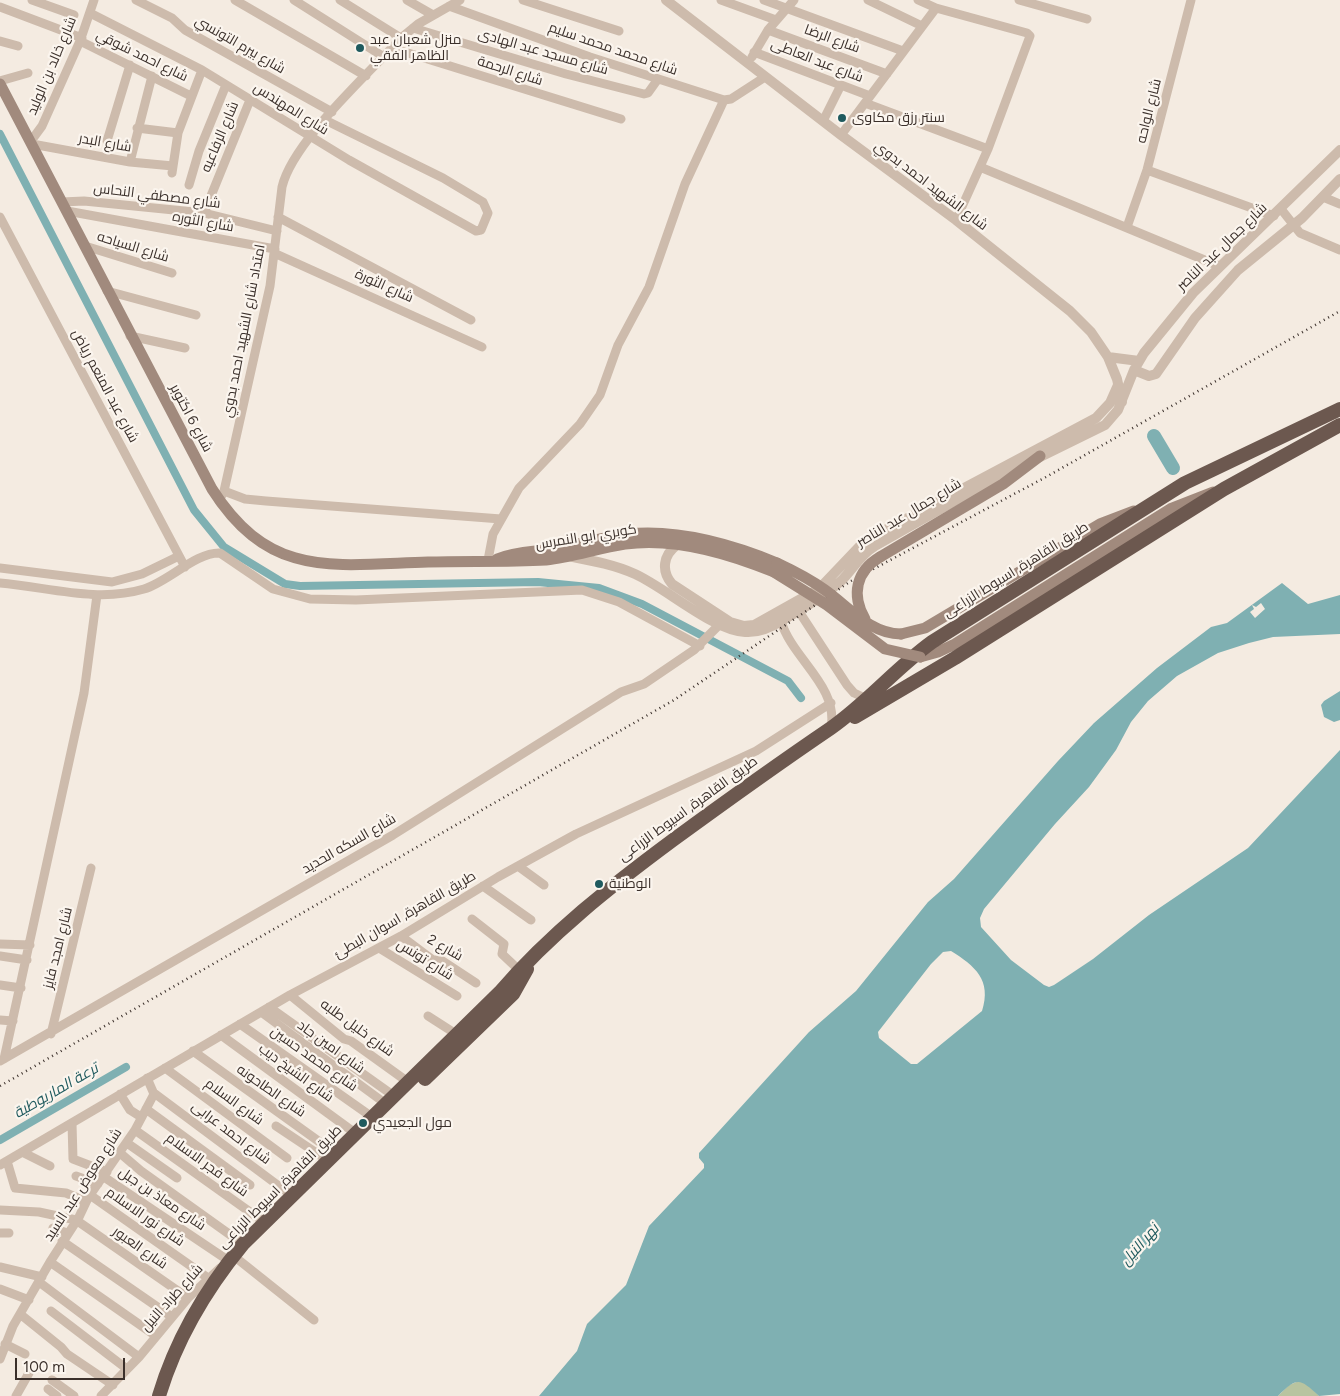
<!DOCTYPE html>
<meta charset="utf-8">
<style>
body{margin:0}
#map{position:relative;width:1340px;height:1396px;overflow:hidden;background:#f4ebe1;font-family:Figtree,sans-serif}
canvas{display:block}
.scale{position:absolute;left:15px;top:1358px;width:110px;height:22px;box-sizing:border-box;border:2px solid #3b302b;border-top:0;padding-left:6px;font-size:15px;line-height:18px;white-space:nowrap;color:#3b302b;-webkit-text-stroke:4px #fbf5ee;paint-order:stroke}
</style>
<div id="map">
<canvas width="1340" height="1396"></canvas>
<div class="scale">100 m</div>
</div>
<script>
const g = document.querySelector('canvas').getContext('2d');
g.lineJoin = 'round';
function fillPath(path, color) {
  g.fillStyle = color;
  g.fill(path, 'evenodd');
}
function strokePath(path, color, width, dash) {
  g.strokeStyle = color;
  g.lineWidth = width;
  g.lineCap = dash ? 'butt' : 'round';
  g.setLineDash(dash || []);
  g.stroke(path);
}
function label(font, color, halo, rows, align = 'center') {
  g.font = font + ' Figtree,Cairo,sans-serif';
  g.lineWidth = 4.5;
  g.setLineDash([]);
  g.textBaseline = 'middle';
  g.strokeStyle = halo;
  g.fillStyle = color;
  for (const [text, x, y, turn = 0] of rows) {
    g.save();
    g.translate(x, y);
    g.rotate((+turn || 0) * Math.PI / 180);
    g.textAlign = isNaN(turn) ? turn : align;
    if (halo) g.strokeText(text, 0, 0);
    g.fillText(text, 0, 0);
    g.restore();
  }
}
fillPath(new Path2D(`
 M1299,1381L1308,1384L1319,1396H1278L1289,1385Z`), '#b8c4a0');
fillPath(new Path2D(`
 M1282,583L1308,604L1340,595V634L1273,637L1249,643L1218,653L1177,676L1148,701L1131,722L1116,750L1089,787L1055,824L984,909L980,918L981,927L1011,960L1044,985L1049,987L1054,985L1093,959L1149,915L1248,848L1340,750V1394L1319,1396C1300,1379 1298,1376 1278,1396H539L577,1351L587,1324L626,1285L649,1226L704,1168V1164L699,1158V1153L809,1032L856,991L928,902L954,879L1058,761L1094,723L1157,668L1211,627L1227,623ZM951,951C975,966 992,980 982,1011L917,1064H911L879,1038L878,1032L931,964L943,952Z
 M1340,691V720L1334,722L1324,717L1321,705L1324,701Z`), '#7fb0b2');
fillPath(new Path2D(`
 M1261,603L1265,609L1255,618L1250,612L1254,609L1252,605L1256,607Z`), '#f4ebe1');
strokePath(new Path2D(`
 M0,134L194,510L224,547L285,584L300,586L538,582L599,588L642,604L788,681L801,698
 M0,1140L126,1067`), '#7fb0b2', 8);
strokePath(new Path2D(`
 M1154,436L1173,468`), '#7fb0b2', 14);
strokePath(new Path2D(`
 M32,0L74,15
 M136,0L172,18L185,30L332,112
 M235,0L366,76
 M294,0L384,57
 M340,0L401,38
 M407,0L433,15
 M523,0L619,31
 M721,0L776,20
 M764,0L903,51
 M868,0L922,26
 M918,0L936,8L1027,33L1030,36L988,149L956,220
 M1019,0L1087,19
 M449,6L590,57L724,100L731,99L765,77
 M0,7L82,38
 M90,13L202,70L349,160L476,231L481,230L488,213L483,202L443,178L325,120
 M413,28L566,74L644,94L648,93L658,79
 M768,30L887,74
 M0,41L18,46
 M80,41L191,96
 M392,48L621,119
 M754,52L870,96
 M752,57L768,30L794,0
 M0,81L28,73
 M865,103L988,149
 M823,121L841,85
 M137,128L178,133
 M841,135L936,8
 M31,141L42,126L80,41L94,0
 M107,141L130,65
 M32,144L130,162L173,166
 M130,162L152,76
 M980,167L1219,266
 M1147,170L1274,216
 M172,173L178,133L202,70
 M189,185L199,151L226,85
 M1323,197L1340,204
 M62,202L84,201L204,213L277,231
 M1281,209L1300,233L1340,250
 M67,211L275,249
 M204,213L250,100
 M0,217L185,567
 M278,217L471,320
 M1127,227L1147,170L1191,0
 M85,246L172,273
 M274,253L482,347
 M107,291L196,315
 M130,336L185,348
 M224,491L245,499L266,501L501,519
 M219,501L224,491L270,286L282,187C293,141 368,75 401,38L418,24L460,0
 M488,560L493,534L519,488L580,424L600,395L618,345L649,287L685,184L724,100
 M0,568L112,582L142,574L179,556
 M0,583C48,587 97,603 144,589C168,582 196,552 220,553L273,589L310,599L356,600L582,590L619,602L700,646
 M798,610L847,685L854,693L865,698
 M781,621C792,659 839,686 831,728
 M518,866L544,885
 M483,886L531,920
 M472,919L504,944L502,954L519,970
 M401,936L433,960H441L476,983
 M0,944L30,945
 M379,948L457,996
 M0,956L27,960
 M0,985L21,988
 M290,995L344,1039L351,1041L408,1082
 M269,1007L394,1096
 M261,1012L386,1104
 M428,1016L456,1034
 M0,1020L13,1021
 M240,1024L372,1117
 M51,1034L91,868
 M221,1035L355,1133
 M193,1051L335,1153
 M4,1059L84,693L97,595
 M0,1061L393,835L621,692L644,684L694,650L719,625
 M165,1068L287,1158
 M154,1093L291,1195
 M120,1094L130,1110L141,1117
 M146,1109L250,1185
 M72,1123L73,1159L107,1172
 M276,1126L327,1160
 M135,1130L264,1222
 M127,1143L177,1178
 M22,1152L50,1166
 M120,1153L141,1171L243,1244
 M7,1161L15,1188L66,1193L85,1201
 M0,1165L290,995L401,936L498,877L576,834L756,751L831,703
 M76,1176L98,1184
 M104,1177L229,1261
 M90,1195L208,1278
 M0,1210L39,1212L76,1220L188,1298
 M53,1228L67,1233
 M0,1233H9
 M62,1241L172,1317
 M240,1261L314,1320
 M50,1262L156,1336
 M0,1267L42,1277
 M39,1282L139,1357
 M0,1289L29,1300
 M51,1311L127,1369
 M20,1314L61,1347L67,1354L113,1385
 M5,1344L25,1354
 M0,1359L13,1326L50,1262L79,1217L88,1198L135,1130L154,1094L147,1078
 M52,1380L74,1396
 M48,1389L57,1396
 M16,1396L29,1373
 M101,1396L139,1357L188,1298L220,1268`), '#cdbbac', 9);
strokePath(new Path2D(`
 M666,0L841,135L956,220L1070,311L1091,332L1108,357L1117,379L1122,402
 M1108,357L1139,361
 M1134,370L1149,376L1156,374L1195,318L1238,270L1302,218L1340,179
 M677,545C663,555 661,571 672,584L730,622L744,626L754,625L820,588L860,546L874,536L1096,418L1110,403L1118,385
 M573,557C594,561 615,565 635,574C666,588 714,631 745,632C758,633 770,628 781,621C801,610 824,596 841,581C853,569 860,555 875,546L985,484L1105,425L1118,410L1134,370L1144,353L1193,293L1340,150`), '#cdbbac', 10);
strokePath(new Path2D(`
 M0,84L212,489C270,580 334,565 428,562C468,561 507,562 546,560C573,557 598,548 625,544C675,537 728,553 774,572
 M880,557L1003,484L1040,456
 M497,559C517,551 537,552 557,548C581,544 604,537 628,534C678,529 731,544 777,563
 M901,634L925,628L1100,524L1134,511
 M920,657L938,652L955,644L1172,508L1213,492`), '#a18a7d', 11);
strokePath(new Path2D(`
 M855,717L955,658L1224,489L1340,425
 M425,1079L513,994L527,969
 M159,1396C176,1339 206,1289 243,1244L500,992C551,933 611,886 673,840C725,802 778,764 831,728C867,703 896,668 932,642L1185,483L1340,409`), '#6c584f', 14);
strokePath(new Path2D(`
 M0,1086L674,700L851,581L1046,477L1340,311`), '#3b302b', 2.5, [1, 4]);
strokePath(new Path2D(`
 M777,563C794,571 810,579 825,590C849,607 870,634 901,634
 M774,572L827,605L885,649L920,657
 M865,619C851,595 856,571 880,557`), '#a18a7d', 11);
for (const [x, y, r, color] of [
 [360,48,5,"#1f5a5e"],
 [842,118,5,"#1f5a5e"],
 [599,884,5,"#1f5a5e"],
 [363,1123,5,"#1f5a5e"]
]) {
  const dot = new Path2D();
  dot.arc(x, y, r, 0, 2 * Math.PI);
  g.fillStyle = color;
  g.fill(dot);
  strokePath(dot, '#fbf5ee', 2);
}
label('14px', '#3b302b', '#fbf5ee', [
 ["شارع الرضا",832,39,20],
 ["شارع بيرم التونسي",240,45,30],
 ["شارع محمد محمد سليم",613,49,19],
 ["شارع مسجد عبد الهادى",543,52,16],
 ["شارع احمد شوقي",142,56,26],
 ["شارع عبد العاطى",817,61,21],
 ["شارع خالد بن الوليد",52,66,-67],
 ["شارع الرحمة",510,71,18],
 ["شارع المهندس",291,109,32],
 ["شارع الواحه",1149,111,-76],
 ["شارع الرفاعيه",220,137,-67],
 ["شارع البدر",105,143,10],
 ["شارع الشهيد احمد بدوي",931,186,37],
 ["شارع مصطفي النحاس",157,196,7],
 ["شارع الثوره",203,222,10],
 ["شارع السياحه",133,247,17],
 ["شارع جمال عبد الناصر",1222,247,-44],
 ["شارع الثورة",384,286,24],
 ["امتداد شارع الشهيد احمد بدوي",244,331,-79],
 ["شارع عبد المنعم رياض",105,386,62],
 ["شارع 6 اكتوبر",191,418,62],
 ["شارع جمال عبد الناصر",909,513,-31],
 ["كوبري ابو النمرس",586,537,-9],
 ["طريق القاهرة, اسيوط الزراعى",1016,570,-32],
 ["طريق القاهرة, اسيوط الزراعى",688,809,-36],
 ["شارع السكه الحديد",349,844,-30],
 ["طريق القاهرة, اسوان البطئ",405,915,-30],
 ["شارع امجد فايز",58,948,-76],
 ["شارع 2",445,948,30],
 ["شارع تونس",425,960,32],
 ["شارع خليل طلبه",357,1028,36],
 ["شارع امين جاد",331,1047,36],
 ["شارع محمد حسين",314,1059,35],
 ["شارع الشيخ ديب",296,1073,36],
 ["شارع الطاحونه",271,1091,35],
 ["شارع السلام",234,1102,36],
 ["شارع احمد عرابى",231,1133,37],
 ["شارع فجر الاسلام",207,1165,36],
 ["شارع معوض عبد السيد",83,1185,-57],
 ["طريق القاهرة, اسيوط الزراعى",280,1187,-45],
 ["شارع معاذ بن جبل",162,1199,34],
 ["شارع نور الاسلام",145,1217,35],
 ["شارع العبور",140,1248,35],
 ["شارع طراد النيل",172,1298,-48]
]);
label('14px', '#3b302b', '#fbf5ee', [
 ["منزل شعبان عبد",370,40],
 ["الظاهر الفقي",370,56],
 ["سنتر رزق مكاوى",852,118],
 ["الوطنية",609,884],
 ["مول الجعيدي",373,1123]
], 'left');
label('italic 15px', '#1f5a5e', '#fbf5ee', [
 ["ترعة الماريوطية",56,1091,-30],
 ["نهر النيل",1140,1245,-49]
]);
</script>
